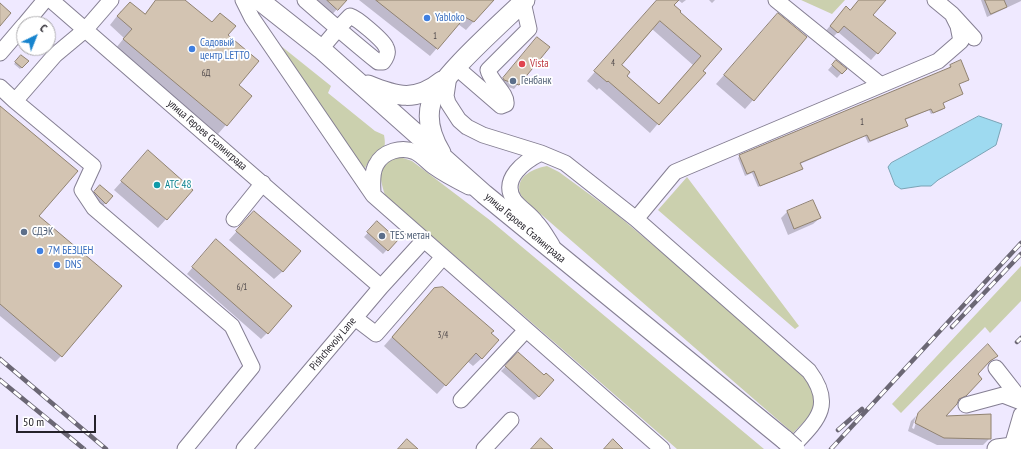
<!DOCTYPE html>
<meta charset="utf-8">
<style>
body{margin:0}
#map{position:relative;width:1021px;height:449px;overflow:hidden;background:#efe9ff;font-family:"PT Sans Narrow",sans-serif}
canvas{display:block}
.north{position:absolute;left:16px;top:16px;width:40px;height:40px;box-sizing:border-box;background:#fff;border:1px solid #a8a7aa;border-radius:50%;rotate:43deg;font-size:11px;font-weight:700;line-height:16px;text-align:center;color:#25222a}
.north::after{content:'';display:block;margin:auto;width:14px;height:18px;background:#1784ce;clip-path:polygon(50% 0,100% 100%,50% 72%,0 100%)}
.scale{position:absolute;left:16px;top:415px;width:80px;height:18px;box-sizing:border-box;border:2px solid #25222a;border-top:0;padding-left:5px;font-size:12px;line-height:14px;white-space:nowrap;color:#25222a;-webkit-text-stroke:3px #fff;paint-order:stroke}
</style>
<div id="map">
<canvas width="1021" height="449"></canvas>
<div class="north">С</div>
<div class="scale">50 m</div>
</div>
<script>
const g = document.querySelector('canvas').getContext('2d');
g.lineJoin = 'round';
function fillPath(path, color) {
  g.fillStyle = color;
  g.fill(path, 'evenodd');
}
function strokePath(path, color, width, dash) {
  g.strokeStyle = color;
  g.lineWidth = width;
  g.lineCap = dash ? 'butt' : 'round';
  g.setLineDash(dash || []);
  g.stroke(path);
}
function label(font, color, halo, rows, align = 'center') {
  g.font = font + ' "PT Sans Narrow",sans-serif';
  g.lineWidth = 3.5;
  g.setLineDash([]);
  g.textBaseline = 'middle';
  g.strokeStyle = halo;
  g.fillStyle = color;
  for (const [text, x, y, turn = 0] of rows) {
    g.save();
    g.translate(x, y);
    g.rotate((+turn || 0) * Math.PI / 180);
    g.textAlign = isNaN(turn) ? turn : align;
    if (halo) g.strokeText(text, 0, 0);
    g.fillText(text, 0, 0);
    g.restore();
  }
}
fillPath(new Path2D(`
 M801,0H845L832,14Z
 M276,42L331,86L328,93L375,131L384,135C387,152 382,148 372,158C368,161 366,167 363,171Z
 M400,157L412,161L491,221L764,449H677L385,195C379,176 376,162 400,157Z
 M547,166L559,172L615,213L809,377C818,409 817,409 793,433L528,203C525,200 521,196 520,193C515,176 535,168 547,166Z
 M687,177L799,326L795,329L658,210Z
 M1021,266V301L990,333L985,327L901,413L892,404Z`), '#cbd0ae');
const water = new Path2D(`
 M979,116L1002,124L996,145L938,180L931,186H921L901,189L895,185L888,167L891,163Z`);
fillPath(water, '#9edaf0');
strokePath(water, '#7aa3b5', 1);
fillPath(new Path2D(`
 M156,0H183L227,35L237,85L251,96L218,134L116,48L124,38L110,25L121,11L144,15Z
 M308,0H345L329,18Z
 M359,0H493L466,30L458,24L430,56Z
 M657,0H677L673,5L678,13L721,49L650,133L599,88L597,90L587,81ZM652,29L693,65L659,105L626,76L620,65Z
 M678,0H686L682,3Z
 M709,0H715L712,3Z
 M864,0H885L872,15L894,34L871,60L838,32L831,39L824,33L840,14L850,11Z
 M981,0H1021V1L987,17Z
 M778,14L753,100L745,109L716,84Z
 M45,19L51,25L48,29V24H40Z
 M533,42L518,84L514,89L500,84Z
 M21,56L27,61L20,69L14,64Z
 M836,61L845,69L837,78L828,70Z
 M960,61L958,84L962,94L942,103L944,108L942,110L931,114L929,110L905,120L907,125L905,127L868,143L865,136L800,164V170L758,187L752,173L745,176L738,158L740,156L949,69L950,65Z
 M0,107L38,216L61,356L55,362L0,316Z
 M148,152L192,190L158,228L114,190Z
 M100,187L111,197L101,208L91,197Z
 M813,201L820,218L813,224L788,235L781,218L787,212Z
 M254,212L283,271L274,279L229,240Z
 M377,223L396,240L383,254L364,237Z
 M210,247L267,333L261,339L187,274Z
 M426,298L490,334L482,358L473,366L467,361L437,394L384,346Z
 M988,346L997,356L976,374L965,395L943,417L990,438L983,445H937L908,431L911,421L916,416L912,428L914,429L919,413Z
 M518,354L539,396L534,400L501,371Z`), '#0003');
const building = new Path2D(`
 M156,0H185L212,22L220,13L236,26L228,35L259,61L239,85L252,96L227,126L123,39L132,29L117,16L130,2L145,14Z
 M327,0H347L338,10Z
 M376,0H494L474,22L465,17L438,49Z
 M657,0H679L674,5L681,11L680,12L722,49L703,71L706,73L659,125L608,81L607,82L594,71ZM660,21L701,56L659,104L627,76L630,72L622,65Z
 M859,0H886L873,15L896,33L878,54L844,26L838,33L830,26L846,6L850,10Z
 M985,0H1004L1007,7L991,14Z
 M0,3L11,13L0,26Z
 M778,13L807,37L754,101L724,75Z
 M537,37L550,47L519,85L504,80L503,78Z
 M21,55L29,61L22,68L15,62Z
 M836,60L847,69L842,74L832,65Z
 M961,60L969,80L959,84L963,94L943,103L945,108L933,113L931,109L905,119L908,126L870,141L867,135L800,163L803,169L760,186L754,171L747,174L739,155L951,67L950,65Z
 M0,106L78,171L39,216L122,286L62,357L0,304Z
 M148,150L193,190L167,220L121,181Z
 M100,185L113,196L106,204L94,192Z
 M813,200L821,218L794,229L787,211Z
 M254,211L301,251L283,272L236,231Z
 M377,221L398,240L388,251L367,232Z
 M216,239L292,306L268,334L192,267Z
 M443,287L494,331L491,333L499,340L482,359L476,353L446,386L392,337L434,288Z
 M988,344L998,356L990,361L978,374L982,379L966,396L959,399L957,404L946,416L991,414V439L944,438L915,423L918,413Z
 M518,352L544,375L546,373L554,380L539,397L505,366Z
 M541,438L553,449H531Z
 M407,439L418,449H398Z
 M613,439L623,449H604Z`);
fillPath(building, '#d3c4b2');
strokePath(building, '#908271', 1);
const minor = new Path2D(`
 M51,0L381,287
 M111,0L85,30L55,55L15,101L93,166L82,190L94,208L232,326L252,367L185,449
 M243,0L252,18L373,195L662,449
 M305,0C329,21 353,42 378,62H383C386,58 389,52 386,47C383,40 357,18 350,16C340,26 330,38 321,49
 M776,0L881,85
 M935,0L952,14L974,38
 M25,24L45,0
 M0,53L24,25
 M457,68L501,106L506,104C508,94 490,81 488,70L529,29L523,2
 M449,76L446,96L448,103L459,120L467,127L483,135L541,153L565,163L636,219L809,371C836,407 815,422 790,449
 M0,87L15,101
 M541,153C525,161 500,179 514,200C520,208 530,214 536,222C542,228 547,237 552,245
 M373,195C373,186 371,174 376,165C383,151 402,146 415,152C422,155 428,163 434,167C445,175 457,181 469,187
 M234,219L263,183
 M636,219L675,172L938,61L961,41L958,26L952,14
 M355,318L376,334L443,257
 M996,368L1021,400
 M461,400L526,330
 M966,405L1003,395L1021,402
 M1012,446L1021,415
 M244,449L381,287L424,240
 M484,449L511,420`);
const major = new Path2D(`
 M259,0L321,49L484,194L785,440
 M368,85C397,97 416,102 442,81
 M441,153C432,138 426,121 431,103C437,79 505,20 525,0
 M997,449L1021,446`);
strokePath(minor, '#857f93', 17);
strokePath(major, '#857f93', 21);
strokePath(minor, '#fff', 15);
strokePath(major, '#fff', 19);
const rail = new Path2D(`
 M952,327L1021,254
 M1017,342L1021,338
 M0,359L106,449
 M0,380L84,449
 M838,430L862,409
 M831,449L1021,243`);
strokePath(rail, '#6b6774', 4.5);
strokePath(rail, '#fff', 3, [9]);
const majorBridge = new Path2D(`
 M785,440L795,449`);
strokePath(majorBridge, '#857f93', 21, []);
strokePath(majorBridge, '#fff', 19);
for (const [x, y, r, color] of [
 [427,18,4,"#3f7fe0"],
 [192,49,4,"#3f7fe0"],
 [522,64,4,"#e0444e"],
 [513,81,4,"#5c6f8a"],
 [157,185,4,"#0f9aa8"],
 [24,232,4,"#5c6f8a"],
 [382,236,4,"#5c6f8a"],
 [40,251,4,"#3f7fe0"],
 [57,265,4,"#3f7fe0"]
]) {
  const dot = new Path2D();
  dot.arc(x, y, r, 0, 2 * Math.PI);
  g.fillStyle = color;
  g.fill(dot);
  strokePath(dot, '#fff', 1.5);
}
label('9px', '#504a4c', null, [
 ["1",435,36],
 ["4",613,63],
 ["6Д",206,73],
 ["1",862,122],
 ["6/1",242,287],
 ["3/4",443,335]
]);
label('11px', '#366cbe', '#fff', [
 ["Yabloko",435,18],
 ["Садовый",200,43],
 ["центр LETTO",200,56],
 ["7М БЕЗЦЕН",48,251],
 ["DNS",65,265]
], 'left');
label('11px', '#be3a42', '#fff', [
 ["Vista",530,64]
], 'left');
label('11px', '#4e5e75', '#fff', [
 ["Генбанк",521,81],
 ["СДЭК",32,232],
 ["TES метан",390,236]
], 'left');
label('11px', '#25222a', '#fff', [
 ["улица Героев Сталинграда",207,135,41],
 ["улица Героев Сталинграда",525,228,40],
 ["Pishchevoiy Lane",333,344,-50]
]);
label('11px', '#0d838f', '#fff', [
 ["АТС 48",165,185]
], 'left');
</script>
